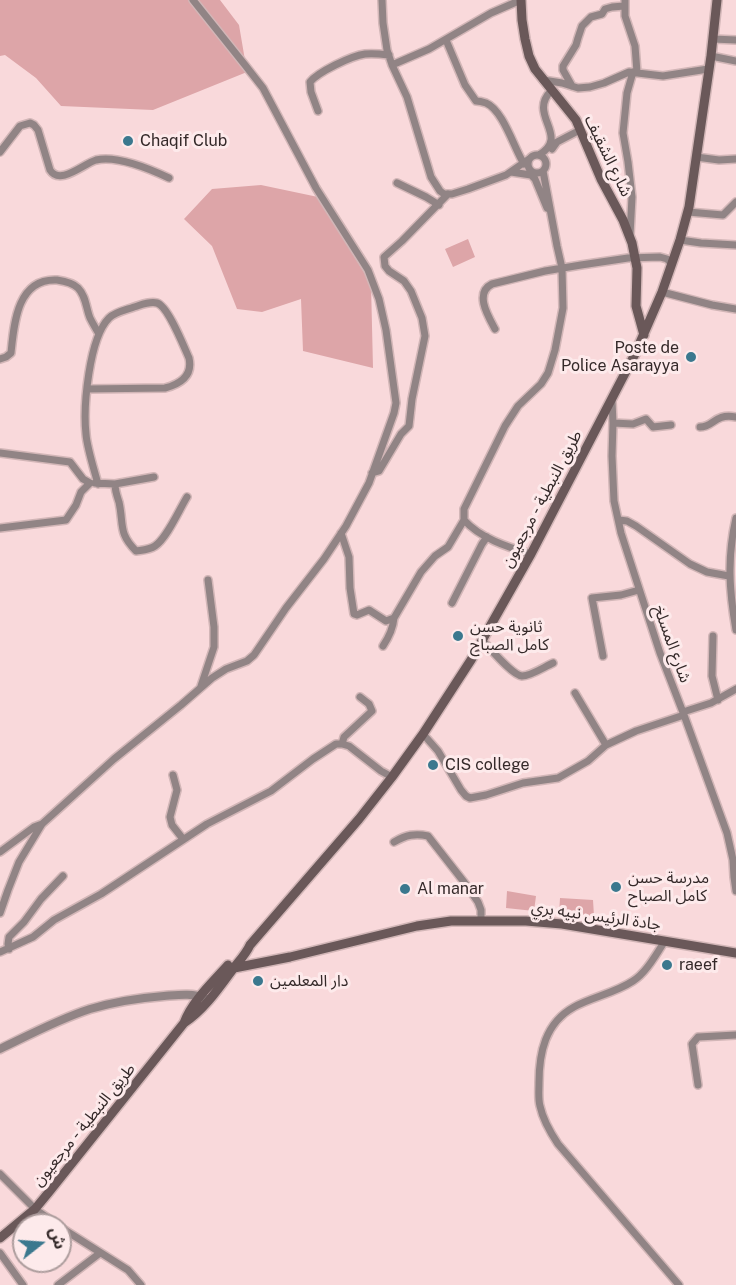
<!DOCTYPE html>
<meta charset="utf-8">
<style>
body{margin:0}
#map{position:relative;width:736px;height:1285px;overflow:hidden;background:#f9d9db;font-family:"Public Sans","Noto Sans Arabic",sans-serif}
canvas{display:block}
.north{position:absolute;left:12px;top:1213px;width:60px;height:60px;box-sizing:border-box;background:#fdeaeb;border:2px solid #ad9d9d;border-radius:50%;rotate:73deg;font-size:16px;font-weight:700;line-height:24px;text-align:center;color:#342929}
.north::after{content:'';display:block;margin:auto;width:21px;height:27px;background:#3b788e;clip-path:polygon(50% 0,100% 100%,50% 72%,0 100%)}
</style>
<div id="map">
<canvas width="736" height="1285"></canvas>
<div class="north">ش</div>
</div>
<script>
const g = document.querySelector('canvas').getContext('2d');
g.lineJoin = 'round';
function fillPath(path, color) {
  g.fillStyle = color;
  g.fill(path, 'evenodd');
}
function strokePath(path, color, width, dash) {
  g.strokeStyle = color;
  g.lineWidth = width;
  g.lineCap = dash ? 'butt' : 'round';
  g.setLineDash(dash || []);
  g.stroke(path);
}
function label(font, color, halo, rows, align = 'center') {
  g.font = font + ' "Public Sans","Noto Sans Arabic",sans-serif';
  g.lineWidth = 6;
  g.setLineDash([]);
  g.textBaseline = 'middle';
  g.strokeStyle = halo;
  g.fillStyle = color;
  for (const [text, x, y, turn = 0] of rows) {
    g.save();
    g.translate(x, y);
    g.rotate((+turn || 0) * Math.PI / 180);
    g.textAlign = isNaN(turn) ? turn : align;
    if (halo) g.strokeText(text, 0, 0);
    g.fillText(text, 0, 0);
    g.restore();
  }
}
fillPath(new Path2D(`
 M0,0H220L239,25L247,72L153,110L61,106L36,78L5,55L0,56Z
 M261,185L318,197L371,284L373,368L303,351L301,299L262,312L237,309L212,246L184,219L212,189Z
 M468,239L475,257L453,267L445,249Z
 M507,891L536,896L534,911L506,908Z
 M560,898L593,900L594,916L559,915Z`), '#dda5a8');
const minor = new Path2D(`
 M382,0L383,23L387,50L392,65L407,97L431,177L440,191L444,194H452L468,189L506,175L529,159
 M625,0V16L635,46L637,72
 M713,39L736,40
 M446,40L465,85L476,101C479,101 483,102 486,103C503,110 514,148 524,164
 M711,56L736,61
 M392,65L429,49L491,13L521,0
 M543,80L562,83L578,88L590,87L604,83L629,72L663,76L708,69
 M572,86L563,70V66L576,45L578,38L582,26L591,17L602,14L605,9L612,7L624,6
 M318,111L311,92L310,82C318,72 351,56 365,54C373,53 381,54 389,55
 M552,149L557,142L580,130
 M0,152L20,126L30,123L34,125L38,130L50,170C60,186 83,164 96,160C118,155 150,169 169,178
 M539,155C571,136 527,115 551,91
 M528 164a9 9 0 1 1 18 0a9 9 0 1 1-18 0Z
 M696,157L719,160L736,159
 M511,172L531,175L535,179L547,208
 M397,183L426,197L439,205
 M688,212L723,215L736,202
 M630,235L632,197L628,162L623,133L627,93L633,72
 M680,240L701,243L736,245
 M662,292L712,305L736,309
 M495,329C488,316 474,293 492,284L545,271L581,265L628,258L660,257L667,259L671,263
 M0,359L6,357L11,353C14,324 17,278 57,280C64,281 73,283 78,288C86,296 86,308 90,318C93,324 96,329 99,334
 M87,389L165,388C180,384 193,376 189,358C184,347 168,306 157,303C149,301 141,305 134,307C126,310 115,312 109,318C89,338 83,407 86,434C87,448 94,469 98,484
 M612,401L613,423L612,456L614,501L621,533L660,653L684,715L727,833L733,860L734,877L736,891
 M613,423L633,424L646,419L653,427L671,425
 M700,427C714,427 714,413 736,417
 M0,453L70,462L83,479L90,483L81,492L76,505L66,520L0,528
 M372,473L379,471L401,434L409,426L412,399L425,336L422,318L411,291L404,281L389,271L385,266L384,257L402,241L448,194
 M95,483L115,484C115,491 117,496 119,502C124,525 118,533 136,551C142,550 149,550 155,546C167,538 179,510 187,497
 M115,484L154,477
 M736,518C727,558 729,589 736,630
 M464,520C480,538 507,547 531,554
 M619,520L627,521L636,526L690,564L707,572L729,576
 M341,533L349,557L350,588L354,614L357,615L369,610L386,621L394,618L421,572L435,556L448,547L464,520V509L505,426L518,406L541,384L548,373L555,350L563,308L562,268L557,246L543,171
 M452,603L482,544L487,537
 M713,636L712,676L718,700
 M482,640C490,648 512,675 522,676C531,676 544,667 553,663
 M383,646C389,637 393,629 394,618
 M603,656L592,598L621,595L639,590
 M201,686L214,647V627L208,580
 M575,693L606,745L636,731L684,715
 M683,712L711,703L736,689
 M423,734L438,751L461,790L466,796L470,798L486,795L523,783L558,778L588,761L606,745
 M342,744L344,737L372,711L369,704L360,697
 M173,775L177,790L170,817L172,825L183,839
 M394,842C406,835 415,833 428,836L464,882L478,902L481,910V921
 M0,852L34,827L42,824
 M0,913L8,890L19,862L42,824L114,759L181,705L212,678L226,669L247,661L254,655L286,608L324,559L346,526L369,483L394,413L396,403L386,330L379,299L368,270L316,188L263,88L245,65L193,0
 M665,941C656,954 647,972 633,981C615,993 592,997 574,1007C545,1023 539,1053 539,1083C539,1091 538,1099 540,1106C543,1120 550,1132 558,1144L679,1285
 M9,949L8,944L9,937L24,922L41,899L63,876
 M0,952L33,937L54,920L101,894L207,824L271,791L313,759L336,744H342L349,746L381,771L392,777
 M698,1085L692,1044L698,1037L736,1035
 M0,1174L35,1209L58,1225
 M60,1227L128,1270L141,1285
 M0,1253L23,1285
 M58,1285L100,1253`);
const tertiary = new Path2D(`
 M0,1049C29,1035 59,1019 90,1009C114,1002 138,998 164,996C178,995 192,993 205,998`);
const secondary = new Path2D(`
 M521,0L522,20L525,39L529,56L535,69L576,120L601,179L623,220L632,243L637,268L636,306L644,335
 M225,969L234,968L290,957L417,926L451,921H526L562,924L736,953
 M184,1023C204,1010 219,988 233,969C239,961 246,954 250,945L359,819L392,777L423,734L471,660L531,554L635,354L662,292L680,240L689,207L711,56L717,0
 M0,1238L35,1209L49,1192L184,1023C192,1001 213,982 228,965`);
strokePath(minor, '#d2b6b7', 10);
strokePath(tertiary, '#d2b6b7', 11);
strokePath(secondary, '#d2b6b7', 12);
strokePath(minor, '#918485', 7);
strokePath(tertiary, '#918485', 8);
strokePath(secondary, '#6a5859', 9);
for (const [x, y, r, color] of [
 [128,141,6,"#3b788e"],
 [691,357,6,"#3b788e"],
 [458,636,6,"#3b788e"],
 [433,765,6,"#3b788e"],
 [616,887,6,"#3b788e"],
 [405,889,6,"#3b788e"],
 [667,965,6,"#3b788e"],
 [258,981,6,"#3b788e"]
]) {
  const dot = new Path2D();
  dot.arc(x, y, r, 0, 2 * Math.PI);
  g.fillStyle = color;
  g.fill(dot);
  strokePath(dot, '#fdeaeb', 2);
}
label('16px', '#342929', '#fdeaeb', [
 ["Chaqif Club",140,141],
 ["Poste de",679,348,"right"],
 ["Police Asarayya",679,366,"right"],
 ["ثانوية حسن",470,627],
 ["كامل الصباح",470,645],
 ["CIS college",445,765],
 ["مدرسة حسن",628,878],
 ["كامل الصباح",628,896],
 ["Al manar",417,889],
 ["raeef",679,965],
 ["دار المعلمين",270,981]
], 'left');
label('16px', '#342929', '#fdeaeb', [
 ["شارع الشقيف",608,156,64],
 ["طريق النبطية - مرجعيون",542,499,-62],
 ["شارع المسلخ",672,644,70],
 ["جادة الرئيس نبيه بري",596,916,8],
 ["طريق النبطية - مرجعيون",84,1125,-51]
]);
</script>
